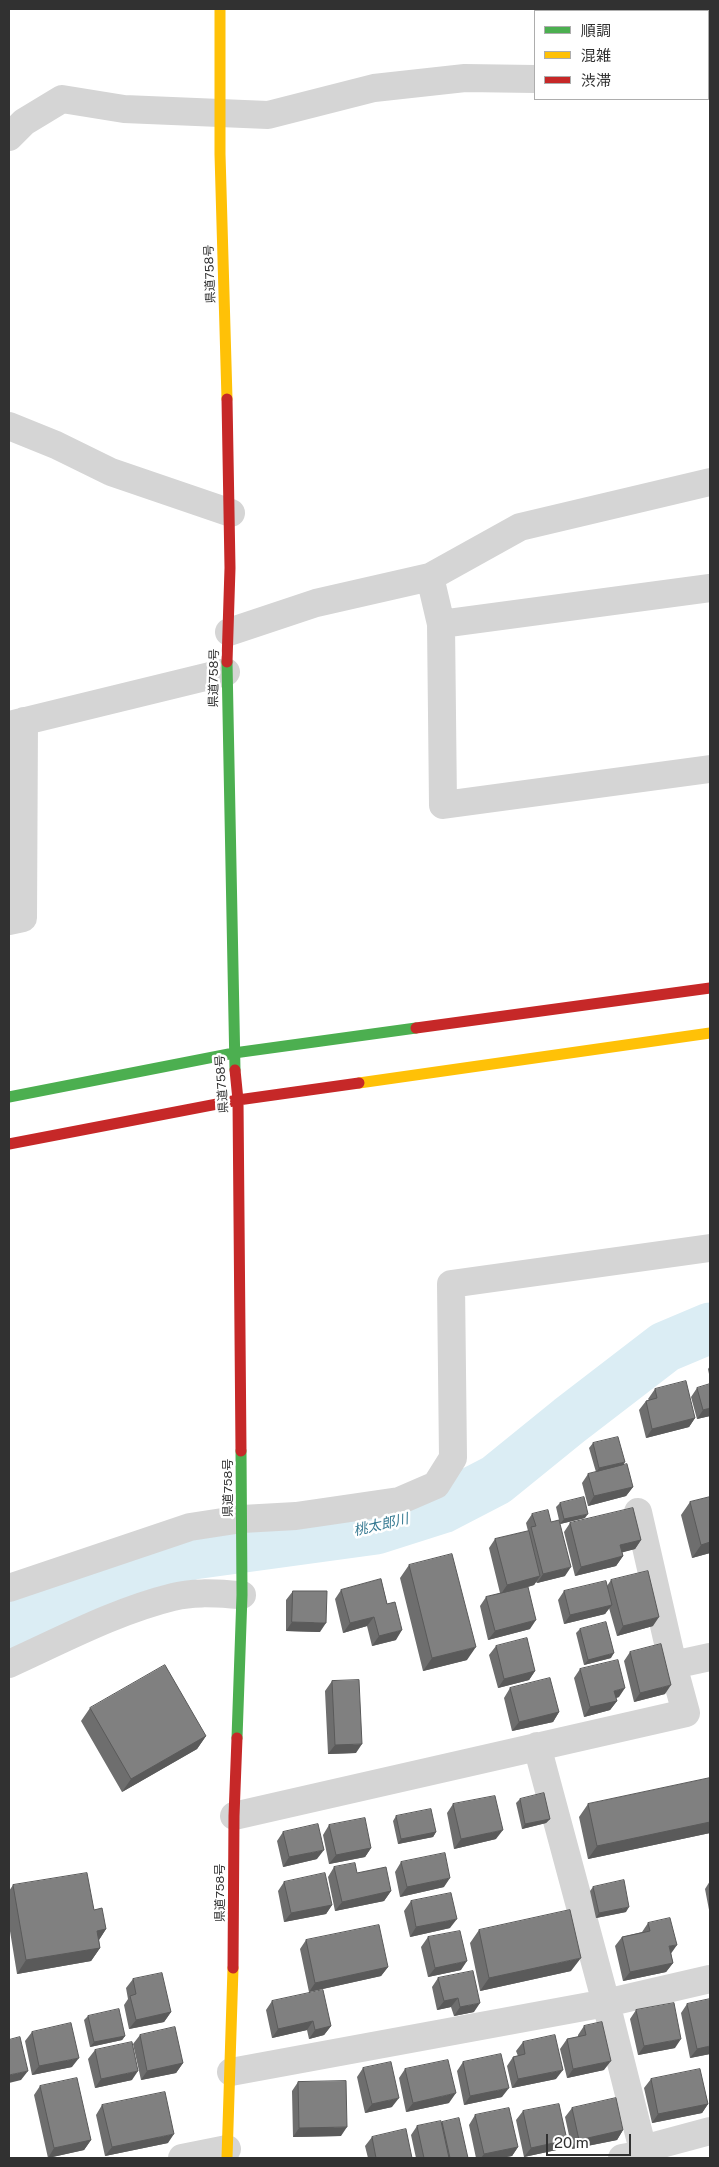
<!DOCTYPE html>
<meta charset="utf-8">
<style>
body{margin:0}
#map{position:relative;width:719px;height:2167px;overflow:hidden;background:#fff;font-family:"Public Sans","Noto Sans JP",sans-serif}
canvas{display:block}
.frame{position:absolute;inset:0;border:10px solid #313131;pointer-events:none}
.legend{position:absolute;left:534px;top:10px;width:175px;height:90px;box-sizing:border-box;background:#fff;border:1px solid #adadad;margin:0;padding:6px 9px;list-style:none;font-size:15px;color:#313131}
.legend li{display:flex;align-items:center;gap:10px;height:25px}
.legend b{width:25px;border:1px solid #adadad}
.scale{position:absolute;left:546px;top:2134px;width:85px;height:22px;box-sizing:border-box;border:2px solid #313131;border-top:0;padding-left:6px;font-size:15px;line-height:18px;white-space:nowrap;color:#313131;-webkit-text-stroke:4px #fff;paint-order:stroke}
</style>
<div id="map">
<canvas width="719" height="2167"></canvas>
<div class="frame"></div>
<ul class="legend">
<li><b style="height:6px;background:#4caf50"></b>順調</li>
<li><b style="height:6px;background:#ffc107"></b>混雑</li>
<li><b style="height:6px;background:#c62828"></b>渋滞</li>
</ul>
<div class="scale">20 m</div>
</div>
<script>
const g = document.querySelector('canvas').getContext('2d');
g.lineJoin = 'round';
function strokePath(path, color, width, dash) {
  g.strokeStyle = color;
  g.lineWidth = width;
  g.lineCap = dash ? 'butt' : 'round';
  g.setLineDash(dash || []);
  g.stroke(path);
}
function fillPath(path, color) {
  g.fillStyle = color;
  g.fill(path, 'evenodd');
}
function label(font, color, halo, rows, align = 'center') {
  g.font = font + ' "Public Sans","Noto Sans JP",sans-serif';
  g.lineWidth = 5;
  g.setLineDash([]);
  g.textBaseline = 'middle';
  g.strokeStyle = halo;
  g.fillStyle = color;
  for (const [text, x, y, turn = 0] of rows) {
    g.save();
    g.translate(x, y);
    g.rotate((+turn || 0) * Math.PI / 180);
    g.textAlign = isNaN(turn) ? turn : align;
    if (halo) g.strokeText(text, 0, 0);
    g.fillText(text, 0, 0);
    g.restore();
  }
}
strokePath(new Path2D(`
 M9,1626L126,1575L193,1554L376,1529L442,1508L496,1480L570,1420L665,1347L710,1328`), '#dbedf4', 51);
strokePath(new Path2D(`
 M612,11L613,9
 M9,137L24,122L62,99L124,109L268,115L374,88L465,78L535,79
 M9,426L56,445L111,472L231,513
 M430,577L441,624L443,805L710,769
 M441,624L710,588
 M229,632L316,603L430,577L520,527L710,482
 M9,725L226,672
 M9,921L23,918L24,721
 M638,1512L673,1665
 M9,1588L190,1527L242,1519L296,1516L399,1501L436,1485L453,1458L451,1284L710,1248
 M9,1664C62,1640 116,1611 173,1597C195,1591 221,1594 242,1595
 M537,1746L606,2003L645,2158
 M234,1816L686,1713L673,1665L710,1657
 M231,2072L606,2003L710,1979
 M643,2149L710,2131
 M182,2158L227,2149
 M622,2158L644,2154`), '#d5d5d5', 28);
strokePath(new Path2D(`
 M227,662L235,1070
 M9,1097L234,1053L416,1028
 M237,1738L242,1595L241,1451`), '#4caf50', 11);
strokePath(new Path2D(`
 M220,9V154L227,399
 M359,1083L710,1033
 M227,2158L233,1968`), '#ffc107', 11);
strokePath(new Path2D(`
 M227,662L230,568L227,399
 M416,1028L710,988
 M235,1070L238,1100L241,1451
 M9,1144L238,1100L359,1083
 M233,1968L234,1816L237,1738`), '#c62828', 11);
fillPath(new Path2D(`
 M710,1366V1379L708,1369Z
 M697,1388L710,1416L697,1419L691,1397Z
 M655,1389L695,1418L689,1427L646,1438L639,1410L646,1401L649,1400L648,1399Z
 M593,1443L623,1466L633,1487L626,1496L588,1506L582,1483L588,1474L596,1472L589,1448Z
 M710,1497V1553L692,1558L681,1515L690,1502Z
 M560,1503L585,1518L560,1524L556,1507Z
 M532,1514L565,1576L537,1583L536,1582L534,1585L528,1587L530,1629L488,1640L480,1606L486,1597L500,1593L489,1548L495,1539L528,1531L526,1523Z
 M570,1523L641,1540L635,1549L622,1552L623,1556L616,1566L575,1576L564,1532Z
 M409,1565L467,1660L423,1671L400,1578Z
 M381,1579L396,1640L372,1646L367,1626L343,1633L335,1599L341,1590Z
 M611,1580L653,1626L617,1636L609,1608L605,1614L564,1624L558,1600L564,1591L607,1586Z
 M293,1591L320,1632L286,1631V1600Z
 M580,1629L611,1658L584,1665L576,1633Z
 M496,1646L535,1671L529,1680L498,1688L489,1655Z
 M630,1652L665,1694L634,1702L624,1661Z
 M580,1669L619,1697L616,1698L617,1701L610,1710L584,1717L574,1678Z
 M332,1681L356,1753L328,1754L325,1691Z
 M510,1688L559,1712L553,1722L512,1731L504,1698Z
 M90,1708L206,1736L197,1749L122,1792L81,1721Z
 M710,1778V1833L588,1859L579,1817L588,1804Z
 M520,1799L550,1819L546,1823L522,1829L516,1803Z
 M453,1804L496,1839L454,1849L447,1813Z
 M396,1816L436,1832L433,1837L398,1844L393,1821Z
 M329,1825L371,1848L365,1857L329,1864L323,1835Z
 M283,1832L317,1859L283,1867L277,1841Z
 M401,1862L444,1887L400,1897L395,1872Z
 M334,1867L391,1891L384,1901L335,1911L328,1877Z
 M710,1881V1915L705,1889Z
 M284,1882L332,1905L326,1914L284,1922L278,1891Z
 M13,1885L94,1910L106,1929L99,1940L100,1948L91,1961L17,1974L9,1925V1891Z
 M593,1887L626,1912L596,1918L590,1891Z
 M411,1901L450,1928L410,1937L404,1911Z
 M648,1923L671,1953L673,1963L666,1972L623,1981L615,1946L622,1937L642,1932Z
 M479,1930L571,1971L480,1991L470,1943Z
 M428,1937L461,1970L428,1977L421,1947Z
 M306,1940L388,1967L381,1976L309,1992L300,1949Z
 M438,1978L474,2012L454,2016L451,2007L437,2010L432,1987Z
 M133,1979L171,2012L164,2022L129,2029L124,2005L128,1999L126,1988Z
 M272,2001L331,2026L324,2035L309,2039L307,2030L272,2038L266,2010Z
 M687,2004L710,2054L690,2058L681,2013Z
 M636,2010L675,2048L638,2055L630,2019Z
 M88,2016L125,2036L122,2040L90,2047L84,2020Z
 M584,2026L604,2070L567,2078L560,2049L567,2039L578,2037V2035Z
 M32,2032L72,2067L32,2075L25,2041Z
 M140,2035L183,2063L176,2073L141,2080L133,2044Z
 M523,2042L556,2079L512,2088L507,2066L513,2057L518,2056L516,2051Z
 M95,2050L132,2080L95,2088L88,2059Z
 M463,2062L502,2097L464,2105L457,2071Z
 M363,2068L392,2107L365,2113L357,2077Z
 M405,2069L449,2103L406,2112L399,2078Z
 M651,2079L708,2104L702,2113L652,2123L644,2088Z
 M298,2082L341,2136L293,2137L292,2091Z
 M40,2086L91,2140L84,2150L48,2158L34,2095Z
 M102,2105L168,2143L105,2156L96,2115Z
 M572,2108L623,2130L617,2140L572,2149L565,2117Z
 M523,2111L561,2149L524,2157L516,2120Z
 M475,2115L518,2147L512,2156L501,2158H476L469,2125Z
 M442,2122L468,2158H416L411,2135L417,2126L441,2123Z
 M372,2137L412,2158H368L365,2146Z`), '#6e6e6e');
fillPath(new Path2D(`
 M710,1408V1416L697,1419L703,1410Z
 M695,1418L689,1427L646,1438L652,1429Z
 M625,1462L622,1467L596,1473L599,1468Z
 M633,1487L626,1496L588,1506L594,1496Z
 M588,1514L585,1518L560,1524L564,1519Z
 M641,1540L635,1549L613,1555L620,1545Z
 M710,1542V1553L692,1558L701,1545Z
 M623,1556L616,1566L575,1576L581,1567Z
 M571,1567L565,1576L537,1583L543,1574Z
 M540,1576L534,1585L501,1594L507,1585Z
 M612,1605L605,1614L564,1624L570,1615Z
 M374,1617L367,1626L343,1633L350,1623Z
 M659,1617L653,1626L617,1636L623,1626Z
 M536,1620L530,1629L488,1640L495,1631Z
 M292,1622L326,1623L320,1632L286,1631Z
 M402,1630L396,1640L372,1646L379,1636Z
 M476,1647L467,1660L423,1671L432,1658Z
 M614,1653L611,1658L584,1665L588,1660Z
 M535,1671L529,1680L498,1688L504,1679Z
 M671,1685L665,1694L634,1702L640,1693Z
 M625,1688L619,1697L608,1700L614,1691Z
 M617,1701L610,1710L584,1717L590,1707Z
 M559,1712L553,1722L512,1731L519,1722Z
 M206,1736L197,1749L122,1792L131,1779Z
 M362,1744L356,1753L328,1754L335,1745Z
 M550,1819L546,1823L522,1829L525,1824Z
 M710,1822V1833L588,1859L597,1846Z
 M503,1830L496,1839L454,1849L461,1839Z
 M436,1832L433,1837L398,1844L401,1839Z
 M371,1848L365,1857L329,1864L336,1855Z
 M324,1850L317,1859L283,1867L289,1857Z
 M450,1878L444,1887L400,1897L407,1887Z
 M391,1891L384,1901L335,1911L342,1902Z
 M332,1905L326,1914L284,1922L291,1913Z
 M629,1907L626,1912L596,1918L599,1913Z
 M457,1919L450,1928L410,1937L416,1927Z
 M106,1929L97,1943V1931Z
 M677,1945L670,1955L669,1946Z
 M100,1948L91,1961L17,1974L26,1960Z
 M581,1958L571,1971L480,1991L489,1978Z
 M467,1961L461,1970L428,1977L435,1968Z
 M673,1963L666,1972L623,1981L630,1972Z
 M388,1967L381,1976L309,1992L315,1983Z
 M458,1998L451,2007L437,2010L444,2001Z
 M480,2003L474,2012L454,2016L460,2007Z
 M171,2012L164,2022L129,2029L136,2020Z
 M313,2021L307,2030L272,2038L278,2029Z
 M331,2026L324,2035L309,2039L315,2030Z
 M125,2036L122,2040L90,2047L94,2042Z
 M681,2039L675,2048L638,2055L644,2046Z
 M710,2046V2054L690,2058L697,2049Z
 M79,2058L72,2067L32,2075L39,2066Z
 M611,2061L604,2070L567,2078L573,2069Z
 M183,2063L176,2073L141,2080L147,2071Z
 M563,2070L556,2079L512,2088L518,2079Z
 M28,2071L21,2080L9,2083V2075Z
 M138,2071L132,2080L95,2088L101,2079Z
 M509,2088L502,2097L464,2105L470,2096Z
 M456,2093L449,2103L406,2112L413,2103Z
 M399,2098L392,2107L365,2113L372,2104Z
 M708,2104L702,2113L652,2123L658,2114Z
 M347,2127L341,2136L293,2137L299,2128Z
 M623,2130L617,2140L572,2149L579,2140Z
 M174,2134L168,2143L105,2156L112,2147Z
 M91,2140L84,2150L48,2158L54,2148Z
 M567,2140L561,2149L524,2157L531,2148Z
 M518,2147L512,2156L501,2158H481L484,2154Z`), '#5a5a5a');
const building = new Path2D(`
 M686,1381L695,1418L652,1429L646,1401L657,1398L655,1389Z
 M710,1384V1408L703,1410L697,1388Z
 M618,1437L625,1462L599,1468L593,1443Z
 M627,1464L633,1487L594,1496L588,1474Z
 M584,1497L588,1514L564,1519L560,1503Z
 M710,1497V1542L701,1545L690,1502Z
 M633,1508L641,1540L620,1545L623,1556L581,1567L570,1523Z
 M548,1510L551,1522L559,1520L571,1567L543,1574L531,1527L536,1526L532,1514Z
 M529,1531L540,1576L507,1585L495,1539Z
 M452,1554L476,1647L432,1658L409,1565Z
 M648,1571L659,1617L623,1626L611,1580Z
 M381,1579L387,1604L395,1602L402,1630L379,1636L374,1617L350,1623L341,1590Z
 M606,1581L612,1605L570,1615L564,1591Z
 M528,1587L536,1620L495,1631L486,1597Z
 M293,1591H327L326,1623L292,1622Z
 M606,1622L614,1653L588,1660L580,1629Z
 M527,1638L535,1671L504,1679L496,1646Z
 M661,1644L671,1685L640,1693L630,1652Z
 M618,1660L625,1688L614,1691L617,1701L590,1707L580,1669Z
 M165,1665L206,1736L131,1779L90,1708Z
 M550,1678L559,1712L519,1722L510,1688Z
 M359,1680L362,1744L335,1745L332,1681Z
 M710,1778V1822L597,1846L588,1804Z
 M544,1793L550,1819L525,1824L520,1799Z
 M495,1796L503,1830L461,1839L453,1804Z
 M431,1809L436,1832L401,1839L396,1816Z
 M365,1818L371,1848L336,1855L329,1825Z
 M318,1824L324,1850L289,1857L283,1832Z
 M445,1853L450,1878L407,1887L401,1862Z
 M355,1863L357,1873L386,1867L391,1891L342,1902L334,1867Z
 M87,1873L94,1910L102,1908L106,1929L97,1931L100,1948L26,1960L13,1885Z
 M325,1873L332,1905L291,1913L284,1882Z
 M624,1880L629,1907L599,1913L593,1887Z
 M451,1893L457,1919L416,1927L411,1901Z
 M570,1910L581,1958L489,1978L479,1930Z
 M670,1918L677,1945L669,1946L673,1963L630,1972L622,1937L650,1931L648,1923Z
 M379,1925L388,1967L315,1983L306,1940Z
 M460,1931L467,1961L435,1968L428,1937Z
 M473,1971L480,2003L460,2007L458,1998L444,2001L438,1978Z
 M162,1973L171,2012L136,2020L130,1996L136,1994L133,1979Z
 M323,1990L331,2026L315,2030L313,2021L278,2029L272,2001Z
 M710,1999V2046L697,2049L687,2004Z
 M674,2003L681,2039L644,2046L636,2010Z
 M119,2009L125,2036L94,2042L88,2016Z
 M602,2022L611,2061L573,2069L567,2039L586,2035L584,2026Z
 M71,2023L79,2058L39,2066L32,2032Z
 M175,2027L183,2063L147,2071L140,2035Z
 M555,2035L563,2070L518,2079L513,2057L525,2054L523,2042Z
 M20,2037L28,2071L9,2075V2040Z
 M132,2042L138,2071L101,2079L95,2050Z
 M501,2054L509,2088L470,2096L463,2062Z
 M448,2060L456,2093L413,2103L405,2069Z
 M391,2062L399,2098L372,2104L363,2068Z
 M700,2069L708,2104L658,2114L651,2079Z
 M77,2078L91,2140L54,2148L40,2086Z
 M346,2081L347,2127L299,2128L298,2082Z
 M165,2092L174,2134L112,2147L102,2105Z
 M616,2098L623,2130L579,2140L572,2108Z
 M559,2104L567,2140L531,2148L523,2111Z
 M509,2108L518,2147L484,2154L475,2115Z
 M459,2118L468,2158H450L442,2122Z
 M441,2121L449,2158H424L417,2126Z
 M406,2129L412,2158H376L372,2137Z`);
fillPath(building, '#808080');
strokePath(building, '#5a5a5a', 1);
label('12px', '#313131', '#fff', [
 ["県道758号",210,274,-92],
 ["県道758号",214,678,-89],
 ["県道758号",222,1084,-94],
 ["県道758号",228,1488,-90],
 ["県道758号",220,1893,-90]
]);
label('italic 14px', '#377a92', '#fff', [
 ["桃太郎川",381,1525,-13]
]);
</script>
